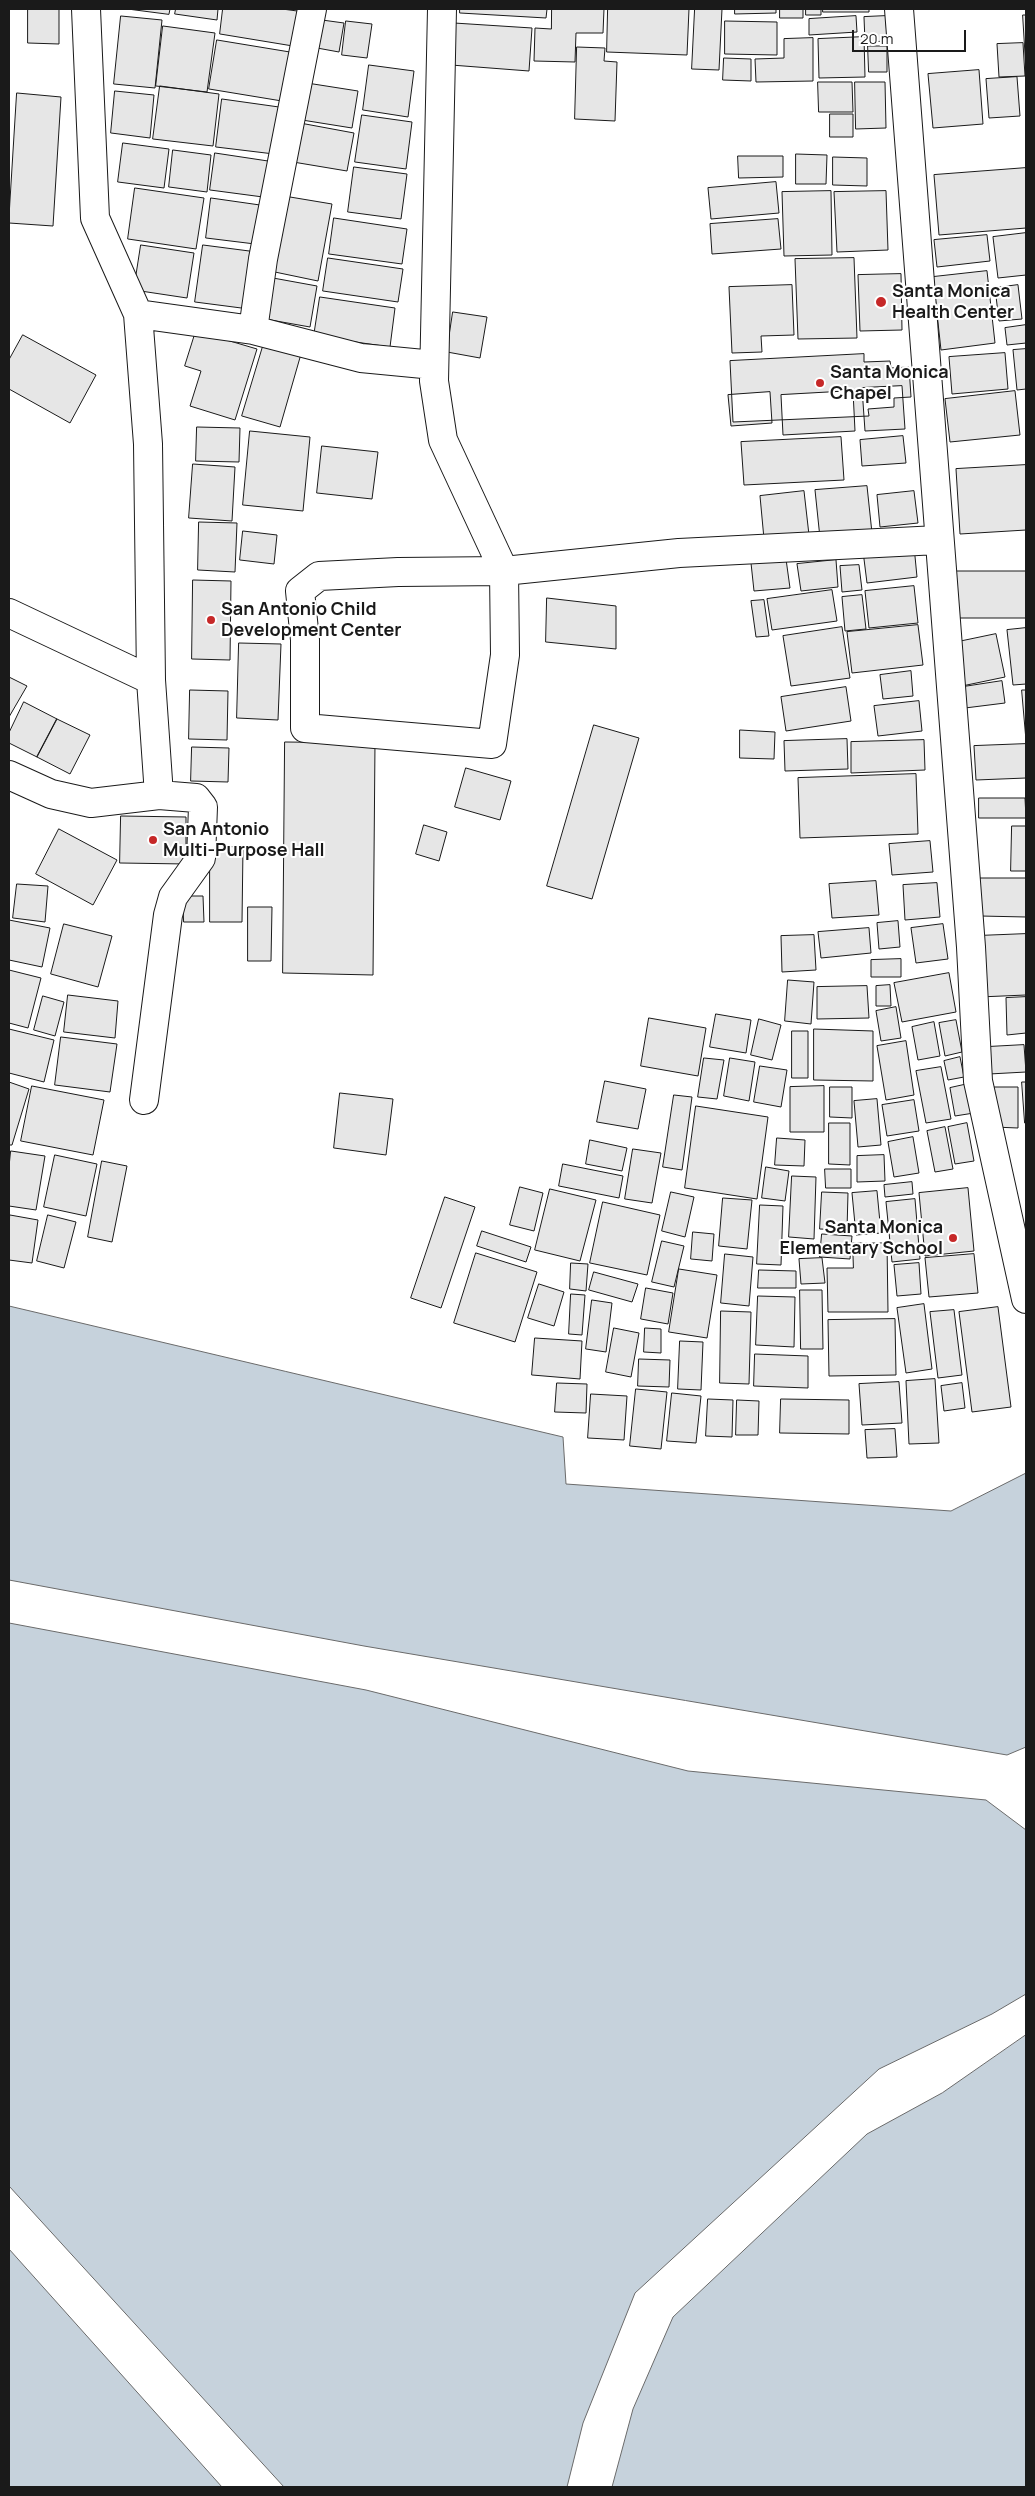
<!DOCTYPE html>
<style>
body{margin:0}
#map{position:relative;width:1035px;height:2496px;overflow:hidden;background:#fff;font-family:Manrope,sans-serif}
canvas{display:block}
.frame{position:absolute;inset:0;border:10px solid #1a1a1a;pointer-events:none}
.scale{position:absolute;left:852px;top:30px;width:114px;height:22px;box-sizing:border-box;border:2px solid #1a1a1a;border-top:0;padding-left:6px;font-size:15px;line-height:18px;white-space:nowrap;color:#1a1a1a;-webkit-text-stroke:4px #fff;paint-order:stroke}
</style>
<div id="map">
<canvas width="1035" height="2496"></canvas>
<div class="frame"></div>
<div class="scale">20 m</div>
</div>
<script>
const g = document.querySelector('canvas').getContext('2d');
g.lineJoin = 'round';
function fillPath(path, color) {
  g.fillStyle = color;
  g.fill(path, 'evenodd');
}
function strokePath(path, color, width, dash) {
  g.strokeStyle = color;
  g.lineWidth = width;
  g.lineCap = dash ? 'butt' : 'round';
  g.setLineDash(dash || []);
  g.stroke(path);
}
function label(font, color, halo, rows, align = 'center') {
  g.font = font + ' Manrope,sans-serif';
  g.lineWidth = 4;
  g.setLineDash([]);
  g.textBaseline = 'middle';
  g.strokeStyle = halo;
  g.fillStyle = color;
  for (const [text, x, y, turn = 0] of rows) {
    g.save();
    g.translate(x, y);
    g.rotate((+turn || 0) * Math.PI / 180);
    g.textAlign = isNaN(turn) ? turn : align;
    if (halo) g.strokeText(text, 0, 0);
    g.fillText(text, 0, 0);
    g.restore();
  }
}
const water = new Path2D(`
 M9,1306L563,1437L566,1484L951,1511L1026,1473V1747L1007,1755L364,1646L9,1580Z
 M9,1623L366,1690L688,1771L986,1800L1026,1830V1994L992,2014L879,2069L635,2293L583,2423L567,2487H284L9,2186Z
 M1026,2035V2487H612L633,2409L673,2317L867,2134L942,2093Z
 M9,2249L222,2487H9Z`);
fillPath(water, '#c6d2dc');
strokePath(water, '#6a6a6a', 1);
const building = new Path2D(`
 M28,9H59V44L28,43Z
 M128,9H170L169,14Z
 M176,9H218L217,20L175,14Z
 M223,9H282L305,12L299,47L220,34Z
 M460,9H547L546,18L460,13Z
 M552,9H604L603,33H576L575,62L534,61L535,28L551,29Z
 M608,9H689L687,55L607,52Z
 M695,9H722L719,70L692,69Z
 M735,9H776V13L735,14Z
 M780,9H803V18H780Z
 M806,9H821V15H806Z
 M823,9H869V12H823Z
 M1023,15H1026V70Z
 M121,16L162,20L155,88L114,84Z
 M856,16L857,32L809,35V19Z
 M886,16L887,41L865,42L864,17Z
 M322,20L344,23L339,52L317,48Z
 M346,21L372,24L367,58L342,55Z
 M725,21L777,22V55L725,54Z
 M454,23L532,28L529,71L451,65Z
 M163,26L215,33L207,92L156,86Z
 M864,37L865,77L819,78L818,39Z
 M813,38V81L756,82L755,59L784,58V39Z
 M217,40L296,53L288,102L209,89Z
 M1023,43L1025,76L999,77L997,44Z
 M868,46H887V72H869Z
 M577,47L605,48L604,61L617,62L615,121L575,119Z
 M724,58L751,59V81L723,80Z
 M369,65L414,71L408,117L363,110Z
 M979,70L983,124L933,128L928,74Z
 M1017,77L1020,116L989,118L986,79Z
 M818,82H852L853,112H819Z
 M855,82H885L886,128L856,129Z
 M307,83L358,91L352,128L302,120Z
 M160,86L219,94L213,146L153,139Z
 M115,91L154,95L150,138L111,133Z
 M17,93L61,97L53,226L9,223Z
 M222,99L279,107L274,154L216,147Z
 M830,114H853V137H830Z
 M362,115L412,122L406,169L355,162Z
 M300,123L354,133L347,171L293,162Z
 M123,143L169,149L164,188L118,182Z
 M173,150L211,155L207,192L169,187Z
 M215,153L268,161L263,197L210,190Z
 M796,154L827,155L826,184H796Z
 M738,156H783V177L739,178Z
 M833,157L867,158V186L833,185Z
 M354,167L407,174L401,219L348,212Z
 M1026,168V228L939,235L934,175Z
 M776,182L779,213L711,219L708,188Z
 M135,188L204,198L196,249L128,239Z
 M831,191L832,255L784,256L782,192Z
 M886,191L888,250L837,252L834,192Z
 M284,196L332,204L318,281L270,271Z
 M211,198L260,205L255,244L206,238Z
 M334,218L407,229L402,264L329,254Z
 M778,219L781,249L712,254L710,224Z
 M1026,233V275L998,278L993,237Z
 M987,235L990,261L937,267L934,240Z
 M141,245L194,253L187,298L134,290Z
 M203,245L257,252L249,309L195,302Z
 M328,258L403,269L398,302L323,291Z
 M854,258L857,338L798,339L795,259Z
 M987,271L995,343L941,350L933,277Z
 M901,274L902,330L860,331L858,275Z
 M273,278L317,286L310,327L265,319Z
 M792,285L794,335L761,336L762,352L732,353L729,287Z
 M1018,285L1022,319L999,321L995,288Z
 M320,297L395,308L390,347L314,336Z
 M453,312L487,317L480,358L447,352Z
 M1026,325V343L1007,345L1005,328Z
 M196,331L257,349L235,420L190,406L201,371L185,366Z
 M23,335L96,375L70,423L9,389V360Z
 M264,343L301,354L280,427L242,416Z
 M1026,349V389L1017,390L1013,350Z
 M1005,353L1008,389L952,394L949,357Z
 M864,354V362L890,361L891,368L909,367L911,397L894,398V407L868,409L869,416L733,422L730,361Z
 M902,386L905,429L865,431L862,388Z
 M853,391L855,431L783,435L781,395Z
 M1015,391L1020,435L950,442L945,399Z
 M770,392L772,423L731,426L728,395Z
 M197,427L240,428L239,462L196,461Z
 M250,431L310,437L303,511L243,505Z
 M903,436L906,463L862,466L860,440Z
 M841,437L844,480L744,485L741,442Z
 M322,446L378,452L372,499L317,493Z
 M193,464L235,467L232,521L189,518Z
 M1026,465V530L960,534L956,469Z
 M867,486L872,533L820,538L815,490Z
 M804,491L809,535L764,539L760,496Z
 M914,491L918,523L880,527L877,495Z
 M199,522L237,523L235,572L198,570Z
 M243,531L277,535L274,564L240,560Z
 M914,546L917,577L867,583L863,551Z
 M786,559L790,588L754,591L751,563Z
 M836,560L838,587L801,591L797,564Z
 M859,565L862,590L842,592L840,566Z
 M956,571H1026V618H957Z
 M193,580L231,581L230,660L192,659Z
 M914,586L918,623L869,628L865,591Z
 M832,590L837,621L772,630L767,599Z
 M862,595L866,629L845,631L842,597Z
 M547,598L616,606V649L546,642Z
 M764,600L769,636L756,637L751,601Z
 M918,625L923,665L852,673L847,632Z
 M842,627L850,678L791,686L783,636Z
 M1026,628V684L1013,685L1007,630Z
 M996,634L1005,677L962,686L953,643Z
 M239,643L281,644L278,720L237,718Z
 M911,671L913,696L883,699L880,675Z
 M9,677L27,686L9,717Z
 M1002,681L1005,703L965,708L963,687Z
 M846,687L851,721L786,731L781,697Z
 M190,690L228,691L227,740L189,739Z
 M1022,690H1026V740Z
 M919,701L922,731L878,736L874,706Z
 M24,702L57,719L37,757L9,743V733Z
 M57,719L90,735L70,774L37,757Z
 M594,725L639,738L592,899L547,886Z
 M740,730L775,732L774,759L740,758Z
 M847,739L848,769L785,771L784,741Z
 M924,740L925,770L851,773V742Z
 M285,742L375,743L373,975L283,973Z
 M1026,744V778L976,780L974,746Z
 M192,747L229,748L228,782L191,781Z
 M466,768L511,781L500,820L455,807Z
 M916,774L918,834L800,838L798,778Z
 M979,798H1025L1026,818H979Z
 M121,816L186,817V864L120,863Z
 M424,825L447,832L439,861L416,854Z
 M1012,826H1026V871H1011Z
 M59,829L117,860L93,905L36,874Z
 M930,841L933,872L892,875L889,844Z
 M210,846L243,847L242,922H210Z
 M980,878H1026V917L980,916Z
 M876,881L879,915L832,918L829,884Z
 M937,883L940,917L905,920L903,885Z
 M17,884L48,886L45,922L13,918Z
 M183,896H203L204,922H184Z
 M248,907H272L271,961H248Z
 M9,920L50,928L42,967L9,960Z
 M898,921L900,947L879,949L877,923Z
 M64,924L112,936L98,987L51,974Z
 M943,924L948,959L916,963L911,928Z
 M869,928L871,953L821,958L818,932Z
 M1026,934V995L979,997L976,936Z
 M814,935L816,970L782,972L781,936Z
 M901,959V977H871V960Z
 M9,970L41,978L28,1028L9,1023Z
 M949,973L956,1012L902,1022L894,983Z
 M788,980L814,982L811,1024L785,1021Z
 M890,985L891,1006H876V986Z
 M867,986L869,1018L817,1019V987Z
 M68,995L118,1001L115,1038L64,1032Z
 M43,996L64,1002L55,1036L34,1030Z
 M1026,997V1033L1007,1035L1006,998Z
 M896,1007L901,1038L881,1041L876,1011Z
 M716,1014L751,1020L746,1053L710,1047Z
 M649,1018L706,1028L698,1076L641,1066Z
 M759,1019L781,1025L772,1060L751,1055Z
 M956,1020L962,1052L945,1056L939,1023Z
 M934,1022L940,1056L918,1060L912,1027Z
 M9,1029L54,1040L44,1082L9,1073Z
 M814,1029L873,1031V1081L814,1080Z
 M792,1031H808V1078H792Z
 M61,1037L117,1044L110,1092L55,1085Z
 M906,1041L914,1095L886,1100L877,1046Z
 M1024,1045L1026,1072L989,1074L987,1047Z
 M960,1057L964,1077L948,1080L944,1061Z
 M704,1058L724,1060L717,1099L698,1097Z
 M730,1058L755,1062L749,1101L724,1096Z
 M760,1066L787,1070L781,1107L754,1102Z
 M941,1067L951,1119L926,1123L916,1071Z
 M605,1081L646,1089L638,1129L597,1122Z
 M9,1082L29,1089L12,1145H9Z
 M1022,1082H1026V1123H1025Z
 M968,1084L974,1113L955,1116L950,1088Z
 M32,1086L104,1100L93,1155L21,1141Z
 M824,1086V1132H790V1087Z
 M830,1087H852V1118L830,1117Z
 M994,1087H1018V1128L993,1127Z
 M340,1093L393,1099L386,1155L334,1148Z
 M674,1095L692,1097L682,1170L663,1167Z
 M877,1099L881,1145L858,1147L854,1101Z
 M914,1100L919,1131L887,1136L882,1105Z
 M696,1106L768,1117L757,1199L685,1188Z
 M829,1123H850V1165L829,1164Z
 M967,1123L974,1161L955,1164L948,1127Z
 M945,1127L953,1169L935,1172L927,1131Z
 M913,1137L919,1173L894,1177L888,1142Z
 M777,1138L805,1140L804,1166L775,1165Z
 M590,1140L627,1148L622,1171L586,1164Z
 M633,1149L661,1153L652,1203L625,1199Z
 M11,1151L45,1156L36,1210L9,1206V1167Z
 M55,1155L97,1164L86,1216L44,1207Z
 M884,1155L885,1181L857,1182V1156Z
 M102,1161L127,1166L112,1242L88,1237Z
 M563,1164L623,1176L619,1198L559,1186Z
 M766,1167L789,1171L785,1201L762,1198Z
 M825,1169H851V1188H826Z
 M792,1176L816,1177L814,1239L789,1237Z
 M912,1182L913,1194L885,1197L884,1185Z
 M520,1187L543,1193L534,1231L510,1225Z
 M968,1188L974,1251L925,1256L919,1193Z
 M550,1189L596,1200L580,1261L535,1250Z
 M877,1191L881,1233L856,1235L852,1193Z
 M671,1192L694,1197L685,1237L662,1231Z
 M822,1192L848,1193L847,1230L820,1229Z
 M445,1197L475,1207L441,1308L411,1298Z
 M723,1198L752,1200L747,1249L719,1246Z
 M915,1199L920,1259L892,1262L886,1202Z
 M603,1202L660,1215L647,1275L590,1263Z
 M760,1205L783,1206L781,1265L757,1264Z
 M10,1215L38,1220L32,1263L9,1260Z
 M48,1215L76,1222L64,1268L37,1261Z
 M482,1231L531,1247L526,1262L477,1246Z
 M693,1232L714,1234L712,1261L691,1259Z
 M822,1234L852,1236L850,1259L820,1257Z
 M662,1241L684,1246L674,1287L652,1282Z
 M853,1243H887L888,1312H828L827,1268H853Z
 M476,1253L537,1272L515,1342L454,1323Z
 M725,1254L753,1257L749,1306L721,1303Z
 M974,1254L978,1293L929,1297L925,1258Z
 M822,1258L825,1283L801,1284L799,1259Z
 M571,1263L588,1264L586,1291L570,1289Z
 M919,1263L921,1294L897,1296L894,1265Z
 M679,1269L717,1275L707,1338L669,1332Z
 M759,1270L796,1271V1288H758Z
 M594,1272L638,1284L632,1302L589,1290Z
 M539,1284L564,1292L554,1326L528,1318Z
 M646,1288L673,1293L668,1324L641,1319Z
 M800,1290H822L823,1349H801Z
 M571,1294L585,1295L582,1335L569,1334Z
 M758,1296L795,1297L794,1347L756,1345Z
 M592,1300L612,1303L606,1352L586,1349Z
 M924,1304L932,1369L906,1373L897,1308Z
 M998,1307L1011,1407L972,1412L959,1312Z
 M954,1310L962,1375L938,1378L930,1312Z
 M721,1311L751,1312L749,1384L720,1383Z
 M895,1319L896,1375L829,1376L828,1320Z
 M614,1328L639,1333L631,1377L606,1372Z
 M645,1328L661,1329V1353L644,1352Z
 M535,1338L582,1341L580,1379L532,1375Z
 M680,1341L703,1342L701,1390L678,1389Z
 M755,1354L808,1356V1388L754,1386Z
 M639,1359L670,1360L669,1387L638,1386Z
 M935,1379L939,1443L909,1444L906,1381Z
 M899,1382L902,1423L862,1425L859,1384Z
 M557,1383L587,1384L586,1413L555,1412Z
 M962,1383L965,1408L944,1411L941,1386Z
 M636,1389L667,1392L661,1449L630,1446Z
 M672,1393L701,1396L696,1443L667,1441Z
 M591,1394L627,1396L624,1440L588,1438Z
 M708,1399L733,1400L732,1437L706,1436Z
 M781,1399L849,1400V1434L780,1433Z
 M737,1400L759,1401L758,1435H736Z
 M895,1429L897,1457L867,1458L865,1430Z`);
fillPath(building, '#e6e6e6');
strokePath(building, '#1a1a1a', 1);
const minor = new Path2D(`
 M86,9L95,218L138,314L148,444L151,680L159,795
 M442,9L434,381L443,440L504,571L679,553L938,540
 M899,9L971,947L978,1081L1026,1299
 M138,314L253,330L361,358L434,365
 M253,330L263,259L312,9
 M504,571L505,655L492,744L305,728V640L300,591L319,576L398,572Z
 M9,613L151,680
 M9,775L51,794L91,803L159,795L196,798L203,807L201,858L173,897L168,915L144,1100`);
strokePath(minor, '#1a1a1a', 30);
strokePath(minor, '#fff', 28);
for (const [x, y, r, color] of [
 [881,302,6,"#c62828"],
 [820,383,5,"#c62828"],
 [211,620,5,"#c62828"],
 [153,840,5,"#c62828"],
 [953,1238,5,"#c62828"]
]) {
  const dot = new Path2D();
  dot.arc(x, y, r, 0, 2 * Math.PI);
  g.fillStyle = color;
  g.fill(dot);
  strokePath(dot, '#fff', 2);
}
label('bold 18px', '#1a1a1a', '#fff', [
 ["Santa Monica",892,292],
 ["Health Center",892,313],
 ["Santa Monica",830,373],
 ["Chapel",830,394],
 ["San Antonio Child",221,610],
 ["Development Center",221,631],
 ["San Antonio",163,830],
 ["Multi-Purpose Hall",163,851],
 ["Santa Monica",943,1228,"right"],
 ["Elementary School",943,1249,"right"]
], 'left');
</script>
